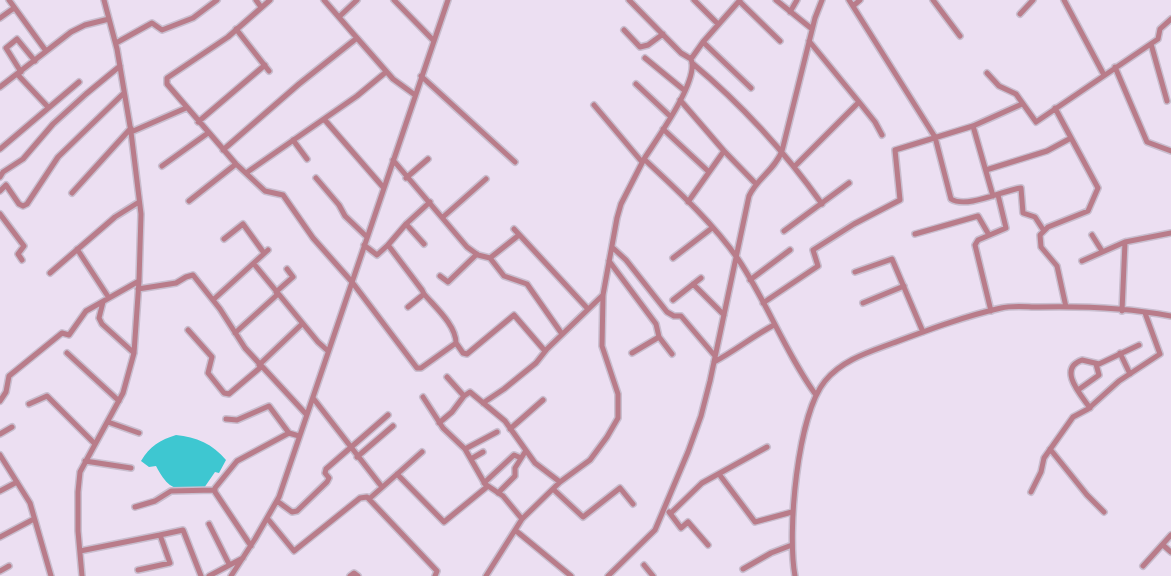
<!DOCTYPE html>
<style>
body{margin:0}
canvas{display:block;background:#ecdff2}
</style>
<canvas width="1171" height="576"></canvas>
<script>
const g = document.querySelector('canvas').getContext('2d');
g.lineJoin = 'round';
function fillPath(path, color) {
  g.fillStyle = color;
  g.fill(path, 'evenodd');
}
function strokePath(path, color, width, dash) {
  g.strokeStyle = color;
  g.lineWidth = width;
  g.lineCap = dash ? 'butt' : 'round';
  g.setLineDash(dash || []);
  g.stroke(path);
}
fillPath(new Path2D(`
 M176,435C196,437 213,444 226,460L219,473L215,472L204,488C176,490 170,492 156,466L149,467L141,461C150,446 160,440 176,435Z`), '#3ec7d1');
const minor = new Path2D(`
 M9,0L46,51
 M256,0L261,7
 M270,0L228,37L167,78V84L236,164L265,191L283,195L313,238L352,282L417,368H421L456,343L463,353L467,354L514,315L545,351
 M324,0L357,38
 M394,0L434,41
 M629,0L681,53L691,59C700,80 656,140 644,159C677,190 712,222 738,259C767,302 785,352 816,395
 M694,0L718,24
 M776,0L812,29
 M849,0L935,137L951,199C967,209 1004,190 1021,188L1023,213L1035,217L1044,231
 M933,0L960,36
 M1064,0L1104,75
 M739,1L780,41
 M853,6L860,0
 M790,12L797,0
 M1020,14L1033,0
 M340,16L357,0
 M0,18L14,8
 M236,29L269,71
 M624,30L640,47L648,45L663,34
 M703,42L751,88
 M116,43L152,23L162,30L193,18L217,0
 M1151,44L1167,101
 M645,58L684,90
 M691,59L703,42L740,0
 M692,63C741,104 785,152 822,204
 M1115,67L1147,142L1171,151
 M21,72L6,48L17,39L35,61
 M987,73L999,86L1016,94L1036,122L1158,39L1160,29L1171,19
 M18,75L48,107
 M421,76L515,162
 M636,84L671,117
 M0,87L71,32L85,25L109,19
 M680,100L724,151L756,184
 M859,102L875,122L882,135
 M594,105L642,162
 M1055,108L1098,188L1088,211L1048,227L1040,235L1041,247L1057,266L1066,307
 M324,119L383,187
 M198,122L265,65
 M973,126L993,196
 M663,129L709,172
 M131,132L186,108
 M293,140L307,159
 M0,149L79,82
 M223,150L299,84L357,38L393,79L415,95
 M393,160L467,247L478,255L490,258L519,235
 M162,166L208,133
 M795,166L859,102L809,41
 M986,170L1047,151L1071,138
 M246,173L357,96L386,72
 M0,177L3,172L23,159L53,124L86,94L120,66
 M316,178L339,205L345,216L367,237
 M406,178L428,159
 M0,191L6,185L19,204L23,206L27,204L58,157L124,93
 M72,193L131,128
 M189,201L236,164
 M688,202L724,151
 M0,214L24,246L18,254L22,260
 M443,217L486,179
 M514,229L588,309
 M784,231L849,183
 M915,234L978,216L989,235
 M1092,235L1102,251
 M224,239L243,224L264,253
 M1125,242L1171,233
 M424,244L406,224L430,202
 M364,245L377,255L388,245L422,290L424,294L408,307
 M388,245L406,224
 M613,248L626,260L667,312L674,316H681L715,356
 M77,249L109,298
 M490,258L504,276L527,284L562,334
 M673,258L712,228
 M609,261L656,324L659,337L672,354
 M1082,261L1125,242L1122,311
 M254,264L318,342L328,351
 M855,272L892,259L923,332
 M50,273L115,217L139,202
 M440,276L448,282L477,254
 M750,280L790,250
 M693,284L724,315
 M138,289L176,283L186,277L193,275L220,309L245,348L306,414
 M276,292L293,277L287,269
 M424,294C435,307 456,325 456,343
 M213,300L268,250
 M673,300L701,278
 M103,302L99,318L102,324L134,353
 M763,303L818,266L813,250L854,224L900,200L895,150L973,126L1022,104
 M863,303L904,286
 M991,311L975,245L978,240L1006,228L998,195
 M188,330L212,357L208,373L224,393L229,394L261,367
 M235,333L278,294
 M67,353L119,401
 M632,353L659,337
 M1120,353L1130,374
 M714,362C735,351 753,336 774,325
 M259,365L302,324
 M447,377L464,396L470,392L505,421L535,463L560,482
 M1078,390L1099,375L1096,364
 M423,397L443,428L465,449L485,484L503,496L522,519
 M313,398L382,487
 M0,401L6,392L9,376L62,333L69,335L86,311L139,281
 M483,403L504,389L536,363L547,349L603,295
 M29,404L47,396L95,444
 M1090,408C1081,395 1057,369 1082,360L1099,364L1139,345
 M226,419L237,420L269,406L289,433
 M108,422L139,433
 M439,423L452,412L464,396
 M510,429L543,400
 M0,434L12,427
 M465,449L497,432
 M1050,449L1087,495L1104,512
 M0,455L30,503L51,576
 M357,457L393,426
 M471,459L483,452
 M85,461L131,468
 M397,474L444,522L488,486
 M719,474L755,522L792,512
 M484,483L514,455L521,458
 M553,489L583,517L620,488L633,504
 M0,491L17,482
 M1031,492L1041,472L1044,458L1073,417L1088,409L1119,381L1160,354L1145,313
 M498,493L515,476V468L525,452
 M369,499L422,452
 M277,501L292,512L297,511L327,482L329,478L325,473L326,469L388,415
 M135,507L155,501L171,491L214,490
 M669,512L681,528L688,522L708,545
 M671,513L702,483L767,447
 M267,518L294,551L360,498L367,497L437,571L435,576
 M209,524L229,564
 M515,530L571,576
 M160,535L183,530L201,576
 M0,537L34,519
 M1163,545L1171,552
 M251,546L215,492V488L237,461L289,433L299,436
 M80,551L160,535L170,563L138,570
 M644,565L653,576
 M1143,566L1171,535
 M743,569L771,553L792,545
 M0,571L9,566
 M82,576L78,531V492L80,472L123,393L134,353L139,281L141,214L131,132L117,49L104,0
 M209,576L243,558
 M231,576L255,539L279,497L448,0
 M350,576L354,573L358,576
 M486,576L522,519L560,482L590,460L607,437L618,418V394L602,346L603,295L617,218L621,204L644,159
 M608,576L655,530L688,452L701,416L710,381L749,196C757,178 774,171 782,151L815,18L822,0
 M795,576C787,533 797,415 825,381C842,360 869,352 893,343C928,330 965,316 1001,308C1013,305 1027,307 1039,307C1083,306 1128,308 1171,316`);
strokePath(minor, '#c9becf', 8);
strokePath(minor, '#b97c8a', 5);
</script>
